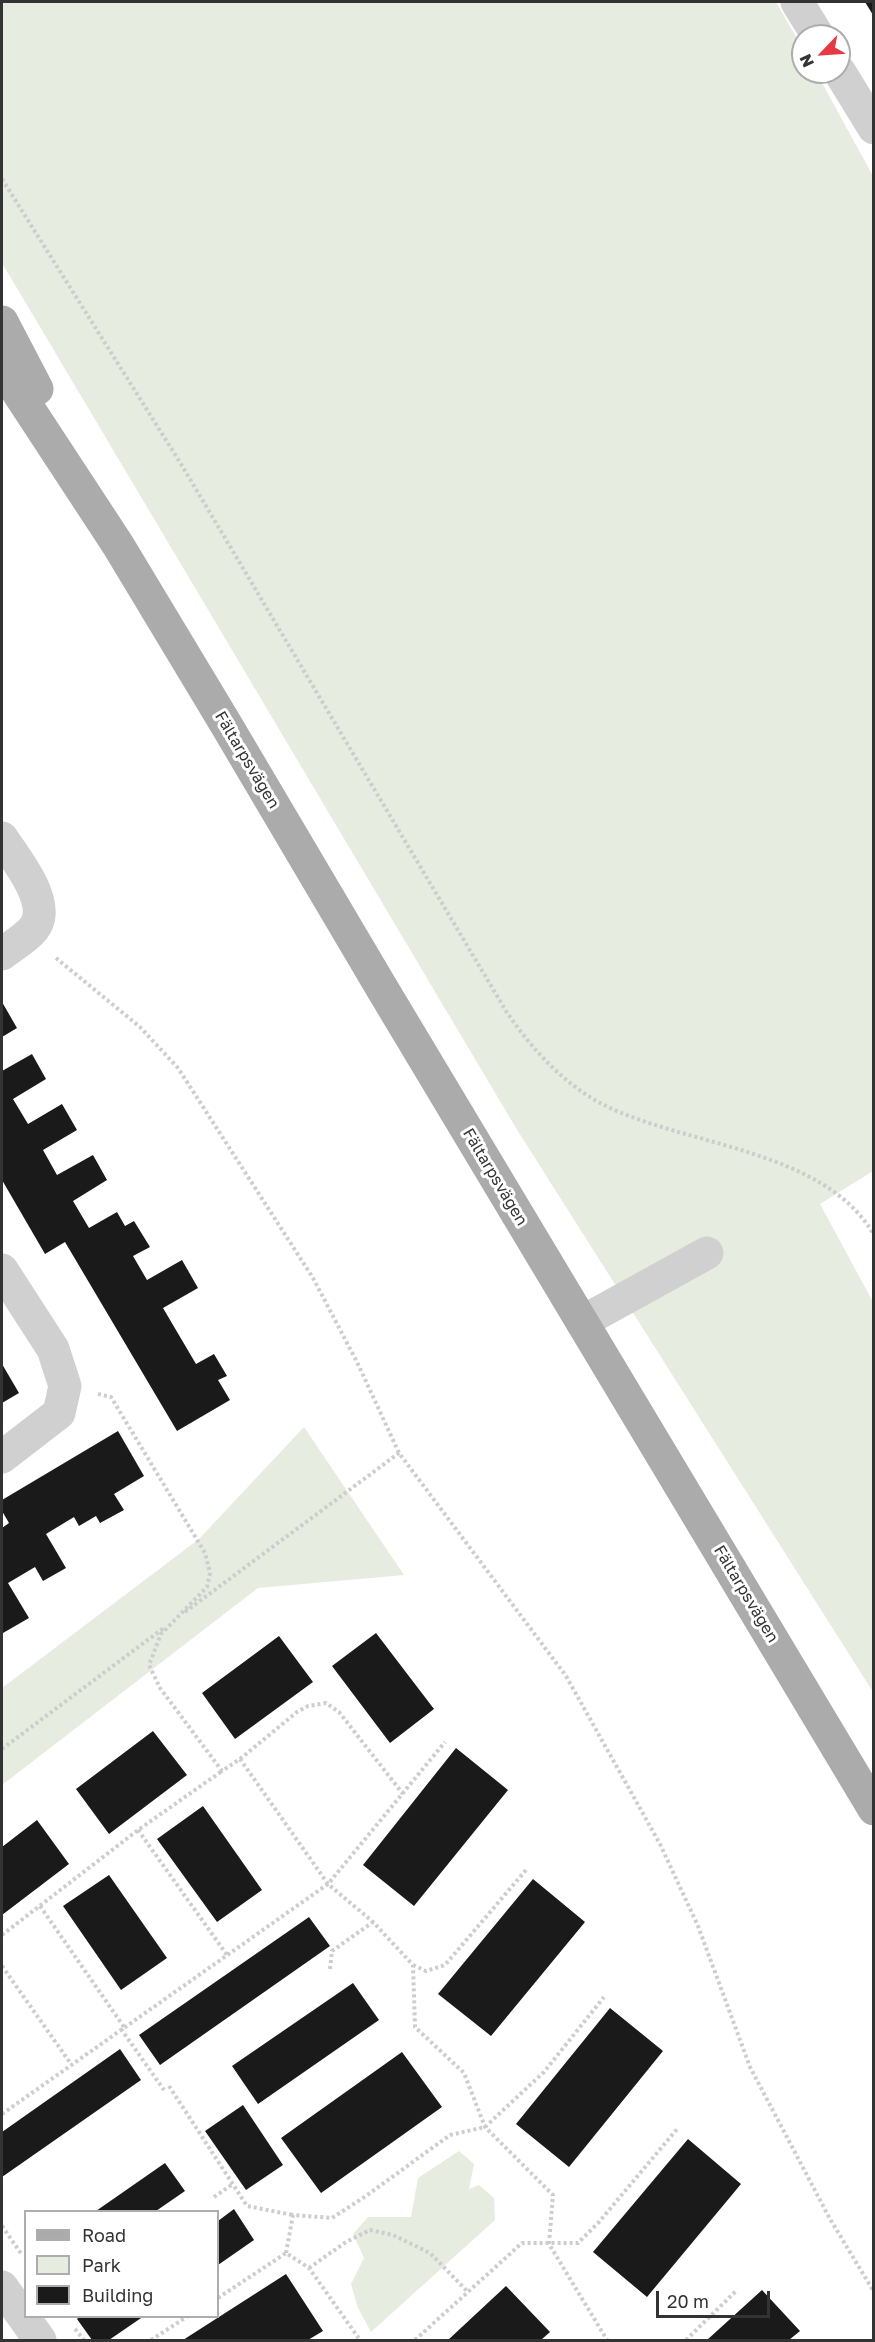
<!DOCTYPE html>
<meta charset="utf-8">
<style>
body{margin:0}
#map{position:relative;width:875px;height:2342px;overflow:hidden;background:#fff;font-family:"Golos Text",sans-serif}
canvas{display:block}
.frame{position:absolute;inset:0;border:3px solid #333;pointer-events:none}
.legend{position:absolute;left:24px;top:2210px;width:195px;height:108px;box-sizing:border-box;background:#fff;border:2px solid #adadad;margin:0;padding:8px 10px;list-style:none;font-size:18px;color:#333}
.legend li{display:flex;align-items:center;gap:12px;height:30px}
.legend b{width:30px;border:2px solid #adadad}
.north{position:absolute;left:791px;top:24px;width:60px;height:60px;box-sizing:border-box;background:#fff;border:2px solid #adadad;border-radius:50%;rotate:245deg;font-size:16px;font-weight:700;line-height:24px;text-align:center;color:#333}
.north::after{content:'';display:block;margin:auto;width:21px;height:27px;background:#e63946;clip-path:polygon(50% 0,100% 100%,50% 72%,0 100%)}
.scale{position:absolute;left:656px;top:2291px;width:114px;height:27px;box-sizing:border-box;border:3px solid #333;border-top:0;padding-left:8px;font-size:18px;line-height:21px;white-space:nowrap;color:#333;-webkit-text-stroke:4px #fff;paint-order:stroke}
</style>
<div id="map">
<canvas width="875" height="2342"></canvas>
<div class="frame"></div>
<ul class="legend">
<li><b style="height:8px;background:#ababab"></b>Road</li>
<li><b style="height:16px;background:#e6ecdf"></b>Park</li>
<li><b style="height:16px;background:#1a1a1a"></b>Building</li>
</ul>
<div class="north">N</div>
<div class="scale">20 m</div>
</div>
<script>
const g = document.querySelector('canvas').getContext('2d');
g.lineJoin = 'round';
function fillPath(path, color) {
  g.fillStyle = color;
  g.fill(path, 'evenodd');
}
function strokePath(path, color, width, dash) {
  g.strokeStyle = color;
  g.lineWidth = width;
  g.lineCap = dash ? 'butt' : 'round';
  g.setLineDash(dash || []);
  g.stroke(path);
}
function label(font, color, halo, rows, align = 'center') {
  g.font = font + ' "Golos Text",sans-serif';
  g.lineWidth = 6;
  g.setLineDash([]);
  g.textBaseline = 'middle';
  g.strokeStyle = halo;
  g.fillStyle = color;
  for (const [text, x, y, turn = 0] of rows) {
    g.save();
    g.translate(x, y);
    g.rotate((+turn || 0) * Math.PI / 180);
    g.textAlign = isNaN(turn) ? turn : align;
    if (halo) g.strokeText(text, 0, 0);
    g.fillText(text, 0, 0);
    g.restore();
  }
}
fillPath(new Path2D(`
 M2,2H776L803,49V72H816L873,176V1171L820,1204L873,1302V1692L516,1128L2,263Z
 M304,1427L404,1575L258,1588L2,1785V1688L199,1539Z
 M459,2151L474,2164L469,2189L479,2185L494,2198L495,2220L371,2332L358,2308L351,2284L364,2258L353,2234L368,2217H411L418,2178Z`), '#e6ecdf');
fillPath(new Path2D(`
 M865,2H873V15Z
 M2,1002L17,1028L2,1037Z
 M32,1054L46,1079L13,1099L28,1124L62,1104L77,1130L43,1150L57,1175L93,1155L107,1180L73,1201L89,1228L117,1212L125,1226L134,1221L150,1247L133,1256L147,1280L182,1260L198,1288L163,1308L196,1364L214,1354L227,1376L218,1380L230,1400L177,1431L65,1242L45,1254L2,1180V1071Z
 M2,1364L19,1393L2,1403Z
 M118,1431L144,1476L114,1494L124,1510L100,1523L96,1516L79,1526L74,1517L46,1534L66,1568L43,1581L35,1567L8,1583L29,1618L3,1633L2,1528L9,1523L2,1511V1500Z
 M376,1633L434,1709L390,1743L332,1666Z
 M279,1636L313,1682L235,1739L202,1693Z
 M153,1731L187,1775L109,1834L76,1789Z
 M456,1748L508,1790L414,1906L363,1865Z
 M203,1806L262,1890L217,1922L157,1839Z
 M37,1820L69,1864L2,1915V1847Z
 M109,1875L167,1958L121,1990L63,1906Z
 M533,1879L585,1922L491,2036L438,1994Z
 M309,1917L330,1946L160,2065L139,2035Z
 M353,1983L379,2020L258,2104L232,2066Z
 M610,2008L663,2051L569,2167L516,2124Z
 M120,2049L141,2080L2,2177V2132Z
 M402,2052L442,2107L321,2193L281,2138Z
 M243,2105L283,2165L246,2190L205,2131Z
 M688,2139L741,2184L647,2297L593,2252Z
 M165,2163L185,2191L156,2211H96Z
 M234,2209L254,2240L218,2265V2221Z
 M286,2274L323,2331L308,2340H183Z
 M506,2286L550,2332L541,2340H448Z
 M762,2290L800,2331L789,2340H707Z
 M80,2316H144L109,2340H92L77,2319Z`), '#1a1a1a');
strokePath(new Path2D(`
 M2,179L181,464L506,1011C531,1048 563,1084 604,1105C685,1146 825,1149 874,1235
 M56,958L140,1027L178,1068L313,1278L357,1362L399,1453L566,1676L660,1844L698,1926L750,2067L830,2219L874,2292
 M98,1394L111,1397L205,1553L210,1573L207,1587L161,1634L149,1665L160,1688L222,1771L240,1759L328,1884L373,1922L413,1965L415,2027L464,2073L485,2127L553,2195L549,2244L607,2340
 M185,1612L399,1453
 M2,1749L165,1627
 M240,1759L297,1712L308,1706L326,1703L339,1712L403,1794
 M138,1830L227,1955
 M40,1906L124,2027
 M2,1935L138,1830L222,1771
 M413,1965L426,1971L445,1965L526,1870
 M2,1966L71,2064
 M330,1969L332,1951L373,1922
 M121,2029L164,2090
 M169,2086L247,2206L293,2215
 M2,2114L328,1884L445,1742
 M214,2197L233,2184
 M2,2226L22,2255
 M286,2253L293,2215L332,2218L366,2196L450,2135L485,2127L544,2072L604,1997
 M309,2268L346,2242L370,2230L393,2235L430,2253L468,2292
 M218,2298L286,2253L309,2268L360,2340
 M75,2329L84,2340
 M151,2340L188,2316
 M415,2340L522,2243H578L599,2222L678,2128
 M686,2340L736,2291`), '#cdcdcd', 4, [3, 3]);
strokePath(new Path2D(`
 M797,2L818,36
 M839,71L874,128
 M2,838C15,858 48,898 37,923C32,935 12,946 2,954
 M2,1270L53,1349L65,1386L59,1413L2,1457
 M582,1322L707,1253
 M2,2287L40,2340`), '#d0d0d0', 33);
strokePath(new Path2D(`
 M2,322L37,389
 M2,368L118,545L224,721L383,990L874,1809`), '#ababab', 33);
label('16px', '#333', '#fff', [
 ["Fältarpsvägen",247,760,59],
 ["Fältarpsvägen",495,1177,59],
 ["Fältarpsvägen",746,1594,59]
]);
</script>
